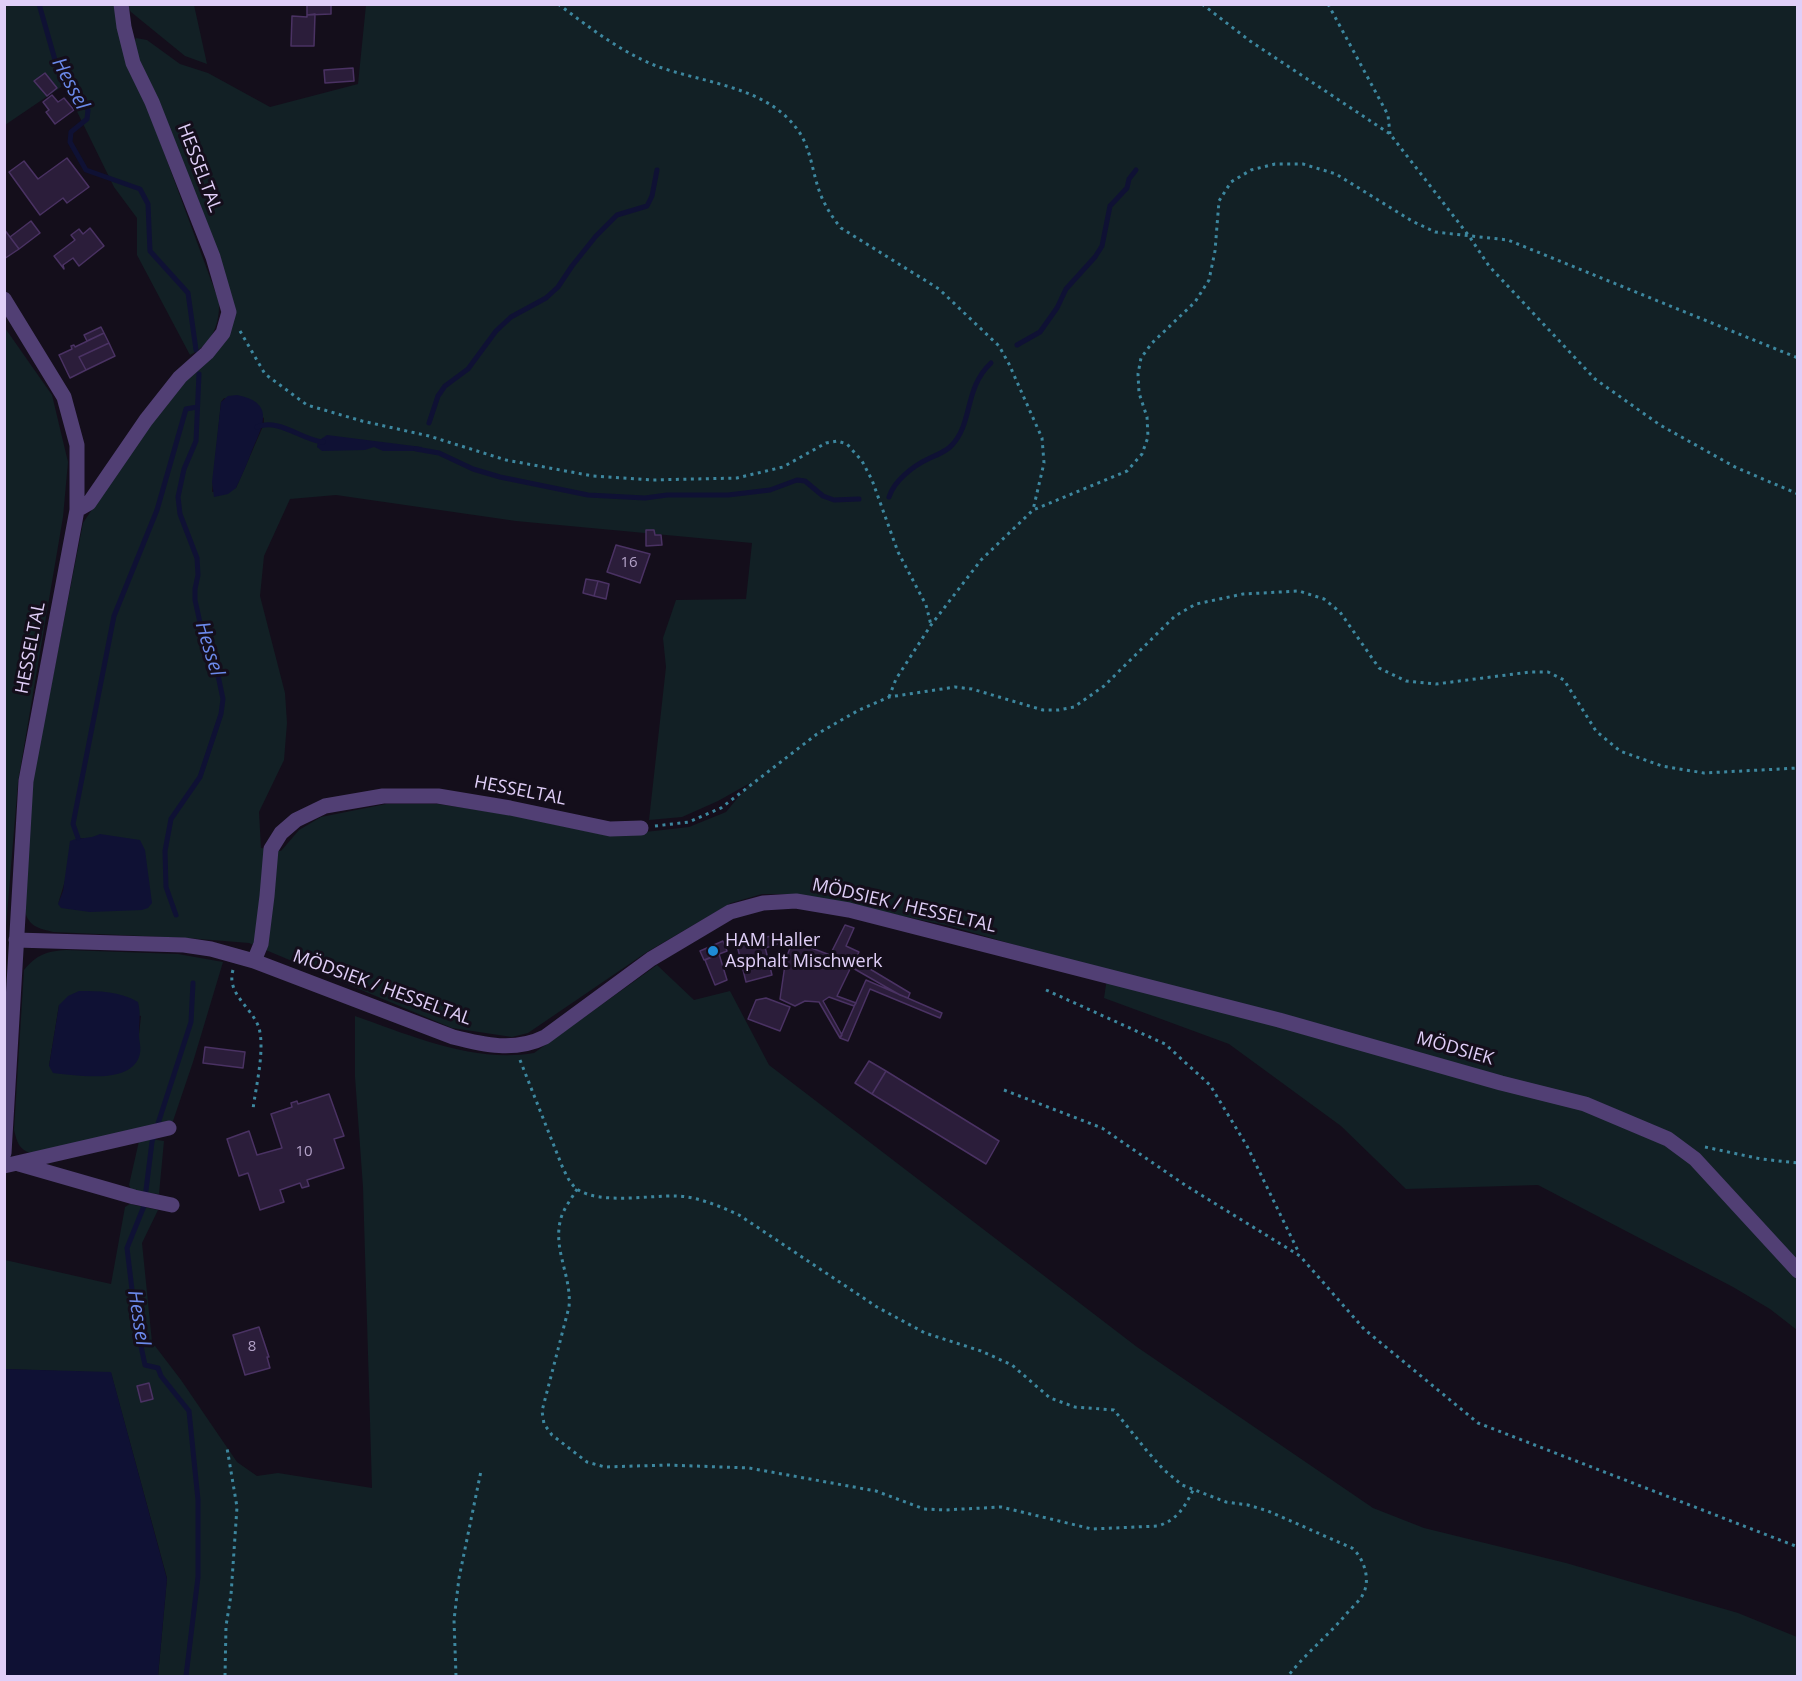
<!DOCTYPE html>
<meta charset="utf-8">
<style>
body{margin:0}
#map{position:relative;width:1802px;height:1681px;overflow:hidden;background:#140e1b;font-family:"Open Sans",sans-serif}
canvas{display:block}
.frame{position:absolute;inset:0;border:6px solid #e0cff8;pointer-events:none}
</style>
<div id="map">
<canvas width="1802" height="1681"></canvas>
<div class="frame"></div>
</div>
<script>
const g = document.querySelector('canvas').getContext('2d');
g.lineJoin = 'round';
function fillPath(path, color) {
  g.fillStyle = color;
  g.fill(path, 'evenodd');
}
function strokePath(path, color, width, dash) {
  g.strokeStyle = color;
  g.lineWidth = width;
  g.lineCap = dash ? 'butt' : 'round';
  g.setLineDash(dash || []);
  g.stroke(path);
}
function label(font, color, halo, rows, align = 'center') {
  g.font = font + ' "Open Sans",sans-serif';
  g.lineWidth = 6;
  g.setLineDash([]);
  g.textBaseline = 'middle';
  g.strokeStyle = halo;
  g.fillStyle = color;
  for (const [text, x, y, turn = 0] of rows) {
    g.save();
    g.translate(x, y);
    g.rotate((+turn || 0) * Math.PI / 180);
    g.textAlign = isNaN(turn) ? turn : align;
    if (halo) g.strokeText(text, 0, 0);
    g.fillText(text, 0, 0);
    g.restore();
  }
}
fillPath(new Path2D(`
 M4,5H115L148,109L219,302C220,325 211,345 190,355L137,255V218L114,187L64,85L5,125Z
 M127,5H194L207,64L185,56L131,12Z
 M366,5H1797V1330L1770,1309L1733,1287L1538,1185L1406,1189L1341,1126L1229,1044L1104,998L1108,972L950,926L796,894H762L731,903L647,952L528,1033L512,1037L452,1028L249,943L187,938L53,932C34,927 28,926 23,905L32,783L83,523L148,425L233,312L138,60L134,42L136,38L147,40L180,64L208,73L270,107L358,84ZM224,398L264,418V424L236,488L212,492L221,402ZM336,495L516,521L752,543L746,599L676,600L663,638L666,667L649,820L682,817L718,801L750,783L726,812L689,827L610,836L506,814L438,804H386L321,817L299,830L281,851L261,848L259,812L284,760L287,723L285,693L260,596L264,556L290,499ZM78,838L89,839L58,904Z
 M5,328L52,395L68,462L63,517L18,782L5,939Z
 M66,950L178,954L223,962L193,1062L173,1121L31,1153C19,1150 17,1142 14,1130L24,970C36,955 47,951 66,950ZM59,1005L141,1016L139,1034L49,1066Z
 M657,965L694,1000L730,991L769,1065L1137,1347L1373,1508L1424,1528L1566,1563L1738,1613L1797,1637V1676H158L167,1578L111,1373L5,1369V1260L111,1284L125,1207L130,1204L158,1210L142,1243L152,1342L181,1380L237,1462L257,1476L278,1473L372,1488L363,1187L355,1077V1016C412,1036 473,1063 534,1053Z
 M150,1139L164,1141L159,1194L142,1193L132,1191L129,1185L139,1141Z`), '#122025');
fillPath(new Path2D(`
 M237,395C273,402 265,422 253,448C248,462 242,475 236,488L228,494L214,497L212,482L221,402L228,396Z
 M327,435L422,447V449L419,451H383L374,447L365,450L322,451L317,447L318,441Z
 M100,834L140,840L145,850L152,903L148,908L142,910L90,912L61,908L58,904L63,891L70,841C82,836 88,840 100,834Z
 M79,991C100,991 119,991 138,1002C141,1014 139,1022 139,1034C139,1042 142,1049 139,1057C129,1085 75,1075 53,1073L49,1066L59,1005L68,996Z
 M5,1369L111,1372L167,1579L158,1676H5Z`), '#0f1134');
strokePath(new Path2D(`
 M39,4L57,67L88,110L87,119L71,132L70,142L86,170L140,189L148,204L150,251L188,293L196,350
 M1017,345L1040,332L1057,308L1066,289L1095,257L1102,246L1110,206L1127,188L1129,179L1136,170
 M429,423L438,396L445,386L468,369L496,331L511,317L546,298L558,287L572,266L596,236L617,215L647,206L652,196L657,170
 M257,427C279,418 302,440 323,442
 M416,449L439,453L473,469L500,477L588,495L645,498L667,495H728L770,490L797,480L805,481L823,496L834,500L859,499
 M889,497C894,481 913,466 928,459C936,455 946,452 952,445C973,423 964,388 991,363
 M78,838L73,824L114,616L157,510L186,409L197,407
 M176,915L166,887L165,851L171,819L200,777L221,714L223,699L216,666L201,627L195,600V589L198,575L197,558L180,514L178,497L184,469L196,441L199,374
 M186,1676L198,1577V1500L189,1411L161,1376L158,1368L145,1365L136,1323L127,1248L144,1206L152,1142L191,1022L193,983`), '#0f1134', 5);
const building = new Path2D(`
 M307,4H331V14L307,15Z
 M315,14L314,46H291L292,16L307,17V15Z
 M353,68L354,81L325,83L324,70Z
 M45,73L57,88L47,96L34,81Z
 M52,95L58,102L64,98L74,110L55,124L46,112L49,110L43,102Z
 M67,158L89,187L67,203L63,198L40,215L9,172L24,161L38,179Z
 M31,221L40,233L19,249L10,237Z
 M90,228L104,246L79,266L73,258L63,265L64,269L54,256L75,240L71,235L79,229L83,234Z
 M4,229L19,249L4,259Z
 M101,327L104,333L87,341L84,335Z
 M104,333L109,343L79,357L86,370L70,378L59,355L72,349L71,346L74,345L75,347Z
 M109,343L115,356L86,370L79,357Z
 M646,530H654L655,535H661L662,545L646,546Z
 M616,545L650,554L640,583L607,572Z
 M586,579L598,581L594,596L583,593Z
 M598,581L609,584L606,599L594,596Z
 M845,925L854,928L846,946L859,952L855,960L910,993L908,998L900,995L851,967L837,996L856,1003L854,1006L829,997L823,1001L842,1035L840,1038L819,1002L805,1001L795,1006L780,999L786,958L793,941L830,955Z
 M762,935L772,975L746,982L736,941Z
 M776,935L778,944L765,948L762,938Z
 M723,941L727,951L704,960L700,951Z
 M719,954L727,980L715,985L705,960Z
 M866,980L942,1013L940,1018L870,989L848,1041L840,1038Z
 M766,998L790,1007L780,1031L748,1019L756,1000Z
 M205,1047L245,1052L243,1068L203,1063Z
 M869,1061L886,1071L872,1094L855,1083Z
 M886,1071L999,1141L986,1164L872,1094Z
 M329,1094L344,1136L334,1139L344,1168L307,1180L309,1186L302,1188L300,1183L280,1190L284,1202L260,1210L248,1173L239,1176L227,1139L249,1131L257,1155L282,1148L271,1114L292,1107L291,1103L297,1101L298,1104Z
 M259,1327L269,1357H267L270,1368L245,1375L233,1335Z
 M149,1383L153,1399L141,1402L137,1386Z`);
fillPath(building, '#2b1d3a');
strokePath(building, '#4a3263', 1.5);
strokePath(new Path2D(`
 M558,4C589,27 618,50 654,65C700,83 765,85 797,129C811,147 812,172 820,193C825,206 832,217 841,228L939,289L999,346L1009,364L1042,438L1044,463L1033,510
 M1202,4L1250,41L1390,134L1469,236L1489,266L1595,379L1660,425L1735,467L1798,494
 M1328,4L1388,115L1390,134
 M240,331L265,374L307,405L362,421L429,436L506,460L593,476L652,480L737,478L783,467L826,443L837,441L847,444L862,461L872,480L898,552L926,605L931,625
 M889,697L896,679L931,625L981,560L1033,510L1127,471L1142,454L1148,437L1147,417L1139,393L1138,374L1141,358L1152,343L1195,302L1209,280L1215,251L1219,201L1231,182L1251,170L1275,164H1303L1336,174L1412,221L1435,232L1508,240L1798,358
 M655,826L689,822L721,808L817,734L859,710L889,697L955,687L972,689L1043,710H1059L1074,707L1104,686L1175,616L1196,604L1243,594L1299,591L1324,599L1340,612L1379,668L1406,681L1436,684L1530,672H1548L1564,680L1596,731L1620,751L1662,766L1704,773L1798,768
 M233,970C226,994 252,1007 259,1028C265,1050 256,1086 253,1109
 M1046,990L1165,1044L1210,1085L1247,1146L1299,1253
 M520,1060L562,1166C566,1174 569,1183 577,1189C599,1205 650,1195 677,1196C699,1197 719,1206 739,1215L877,1307L925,1333L981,1351L1012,1365L1050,1398L1075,1407L1114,1410L1147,1451L1163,1469L1182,1485L1226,1502L1248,1505L1268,1511L1352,1548C1364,1558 1371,1580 1363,1594C1360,1601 1353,1606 1348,1612C1329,1635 1306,1653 1288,1676
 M1004,1090L1102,1128L1185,1185L1300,1256L1364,1329L1478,1423L1798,1547
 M1705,1147L1761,1159L1798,1163
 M577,1189C572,1198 564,1208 561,1218C552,1249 572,1276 569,1307L542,1411L544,1424L552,1435L587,1462L605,1467L667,1465L749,1468L876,1491L924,1509L945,1510L1001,1507L1092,1529L1158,1526C1177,1520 1185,1507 1193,1490
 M225,1676L226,1626L231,1595L237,1507L227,1448
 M456,1676L454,1620L459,1578L481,1471`), '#3d879f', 3, [3, 4.5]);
strokePath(new Path2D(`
 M4,299L64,397L77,445V510L26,781L4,1153
 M77,510L89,503L146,420L180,377L207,353L223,333L229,312L213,257L152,102L133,63L124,27L121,4
 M16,940L184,945L211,949L254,961L453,1037C484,1045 515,1052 545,1037L651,959L730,912L763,903L796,901L849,910L1279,1020L1501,1083L1585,1104L1668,1139L1695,1159L1798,1271
 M254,961L261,944L267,896L271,849L281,833L296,820L325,806L383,796H438L510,808L610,829L641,828
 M19,1164L134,1197L172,1205
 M4,1166L169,1128`), '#513f74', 15);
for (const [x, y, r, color] of [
 [713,951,6,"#1e8bd5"]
]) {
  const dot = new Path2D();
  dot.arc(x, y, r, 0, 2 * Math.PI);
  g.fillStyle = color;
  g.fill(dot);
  strokePath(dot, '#140e1b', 2);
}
label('15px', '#b3a2c8', null, [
 ["16",629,563],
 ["10",304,1152],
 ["8",252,1347]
]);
label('18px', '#e0cff8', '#140e1b', [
 ["HESSELTAL",199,168,69],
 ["HESSELTAL",31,648,-79],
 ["HESSELTAL",520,791,11],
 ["MÖDSIEK / HESSELTAL",904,906,13],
 ["MÖDSIEK / HESSELTAL",382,988,20],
 ["MÖDSIEK",1455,1049,16]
]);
label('18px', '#e0cff8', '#140e1b', [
 ["HAM Haller",725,941],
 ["Asphalt Mischwerk",725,962]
], 'left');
label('italic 20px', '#6b89ea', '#140e1b', [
 ["Hessel",70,84,62],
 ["Hessel",209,649,73],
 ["Hessel",138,1318,81]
]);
</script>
